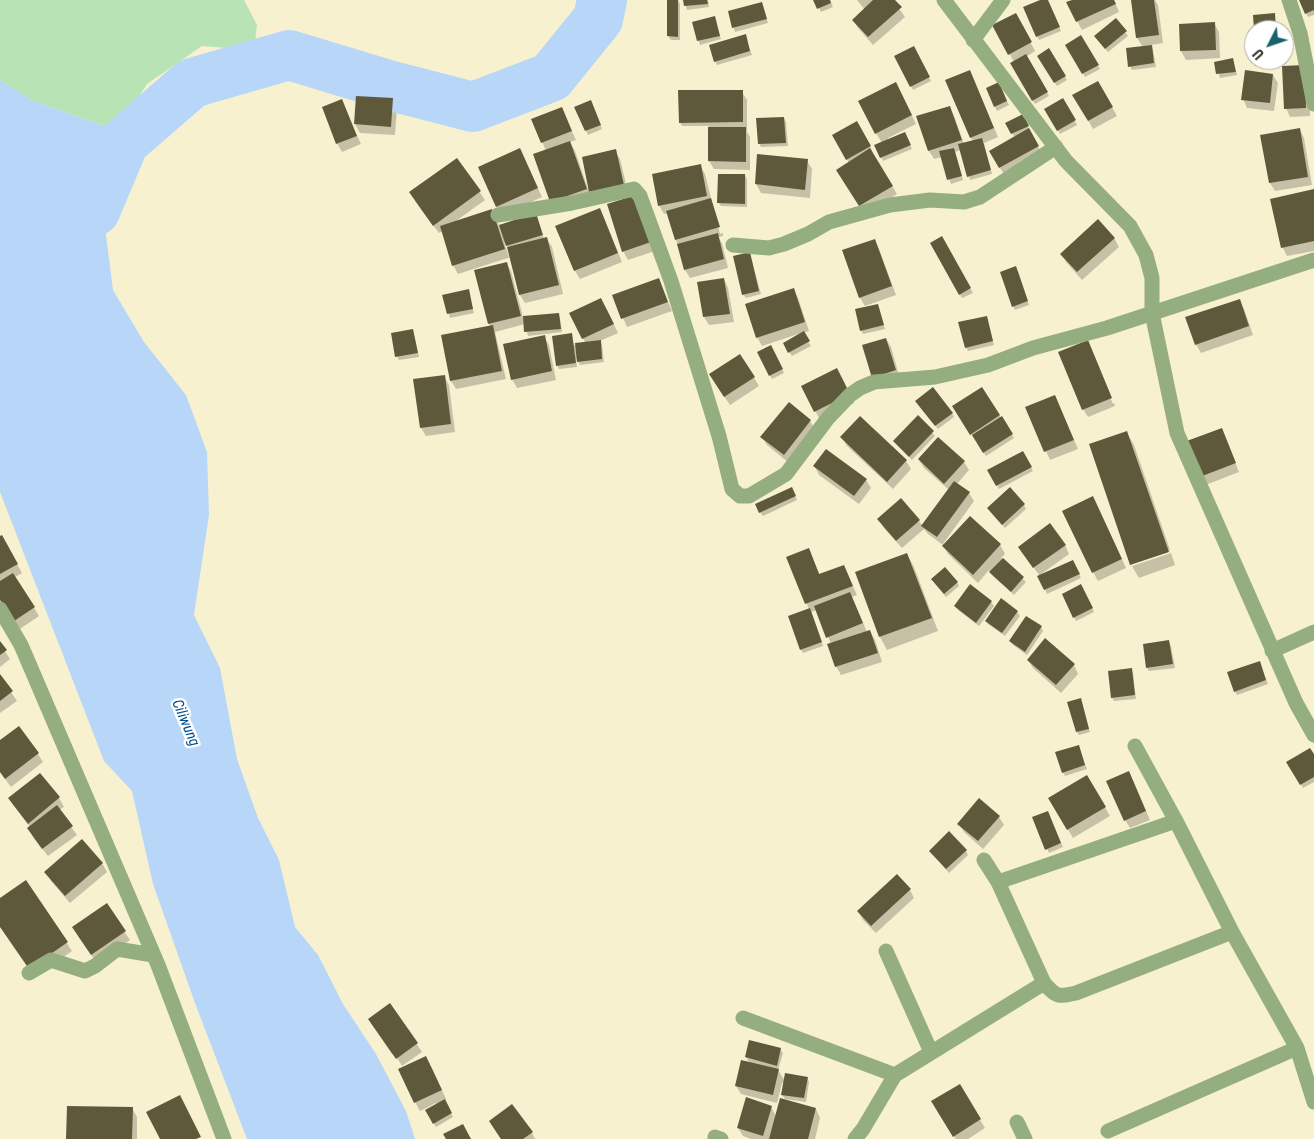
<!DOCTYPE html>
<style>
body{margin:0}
#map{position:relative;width:1314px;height:1139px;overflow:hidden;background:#f7f1d0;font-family:"Roboto Condensed",sans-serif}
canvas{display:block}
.north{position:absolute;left:1244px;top:20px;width:50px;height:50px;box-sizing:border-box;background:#fff;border:1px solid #acaba6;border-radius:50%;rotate:229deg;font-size:14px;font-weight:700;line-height:20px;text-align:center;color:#2f2c20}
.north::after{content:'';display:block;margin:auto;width:18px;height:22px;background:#18626f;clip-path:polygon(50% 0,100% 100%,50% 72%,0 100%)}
</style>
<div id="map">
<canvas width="1314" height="1139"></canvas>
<div class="north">U</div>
</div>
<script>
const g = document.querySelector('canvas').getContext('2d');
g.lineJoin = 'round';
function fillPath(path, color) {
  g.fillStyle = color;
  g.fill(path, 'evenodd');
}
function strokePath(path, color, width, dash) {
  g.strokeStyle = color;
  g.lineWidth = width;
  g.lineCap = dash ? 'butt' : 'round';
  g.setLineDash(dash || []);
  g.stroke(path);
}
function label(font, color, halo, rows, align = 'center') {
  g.font = font + ' "Roboto Condensed",sans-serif';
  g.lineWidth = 5;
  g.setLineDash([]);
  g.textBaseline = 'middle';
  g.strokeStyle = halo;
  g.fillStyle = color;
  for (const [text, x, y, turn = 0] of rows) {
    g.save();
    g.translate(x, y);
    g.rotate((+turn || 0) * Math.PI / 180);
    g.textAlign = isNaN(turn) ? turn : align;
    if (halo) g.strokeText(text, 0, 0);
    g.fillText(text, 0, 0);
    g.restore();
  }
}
fillPath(new Path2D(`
 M0,0H244L257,25L254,50L202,46L147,84L123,122L112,129L31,100L0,80Z`), '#b8e3b5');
fillPath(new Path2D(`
 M0,80L31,100L112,129L125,154L105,227L113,290L144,342L186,395L207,452L209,515L194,615L220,668L237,759L258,818L279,860L295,927L318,955L343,1004L376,1054L406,1111L415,1139H247L195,1003L153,884L132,791L104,761L0,492Z`), '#b8d6f8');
fillPath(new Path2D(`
 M678,0L680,4V40H671L668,36Z
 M684,0H708L709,7L687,10Z
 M815,0H830L833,7L821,12Z
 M857,0H893L905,17L873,45L858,28L853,20L865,10Z
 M1043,0H1047L1048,2L1061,31L1039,40L1037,36Z
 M1075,0H1114L1119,12L1082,30L1077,21Z
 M1132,0H1155L1158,5L1163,43L1151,45L1153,50L1156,67L1132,70L1130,66L1143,47L1137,38Z
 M1300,0H1314V15L1308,17Z
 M762,4L768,23L735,32L729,12Z
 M1015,14L1035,51L1026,57L1049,96L1035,104L1011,64L1014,62L994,26Z
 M714,17L721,39L700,45L693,22Z
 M1116,20L1128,36L1108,52L1098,40Z
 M1214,23L1219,32L1220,58L1186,60L1181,51L1180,25Z
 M745,36L752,55L717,65L715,61Z
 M1080,37L1100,69L1085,77L1067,45Z
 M913,47L931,81L913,90L896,56Z
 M1049,50L1067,80L1057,86L1038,56Z
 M1233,60L1237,75L1220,78L1216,63Z
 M1273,75L1278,83L1274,111L1247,108L1243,99Z
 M1309,75L1310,116L1290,117L1286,108Z
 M974,80L998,137L984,143L992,174L970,180L961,150L955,152L963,180L951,184L942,157L934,159L929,151L918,117L949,107L954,116L964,144L973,141L971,138Z
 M1098,82L1117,116L1093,129L1074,95Z
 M1000,87L1009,105L997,111L987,89Z
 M742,92L747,100V132L750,137V170L714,169L709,161V126H682L680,122Z
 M900,92L916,124L888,138L889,140L906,137L912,149L883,161L876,146L882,143L876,133Z
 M392,99L397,108L395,135L360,133L355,124Z
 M1063,100L1077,125L1060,134L1046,109Z
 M341,101L361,144L342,152L337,143Z
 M593,106L602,129L588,135L576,108Z
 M562,109L576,140L570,142L575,151L588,189L615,151L620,159L628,193L556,210L546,151L533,120Z
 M1022,116L1030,130H1028L1043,155L1005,176L990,152L1015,138L1007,124Z
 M784,118L786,122L788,146L761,147L759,143Z
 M856,123L872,150L871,151L897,194L864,214L838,170L849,163L834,136Z
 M1300,130L1304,138L1312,185L1275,191L1270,183L1262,136Z
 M520,150L542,197L502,215L497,206Z
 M457,159L485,200L456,221L497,219L499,226L536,215L544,239H547L552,247L563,294L525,303L520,295L511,257L458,274L453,265L443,231L439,233L415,201ZM504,242L509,248L511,256L509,257Z
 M807,161L812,169L810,198L761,193L756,184Z
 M700,166L705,174L720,234L723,233V236L718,237L722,243L728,268L690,278L685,270L668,213L664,214L659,205Z
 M745,175L747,179V207L721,206L719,203Z
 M1314,191V251L1287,256L1283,248L1272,199Z
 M636,196L655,251L628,260L623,251Z
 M604,218L622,262L580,279L575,271Z
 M941,238L973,293L962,298L931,243Z
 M1114,238L1119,247L1082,280L1066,262L1062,254Z
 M874,240L879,249L896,295L865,306L860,298Z
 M750,254L761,294L746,298L743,294Z
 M506,263L511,271L523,317L558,314L560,318L562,332L528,336L525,324L495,332L506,379L456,389L451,381L442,336L491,327L489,324Z
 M1018,271L1029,305L1015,310L1013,306Z
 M658,279L672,311L627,327L613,295Z
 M724,279L728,288L734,322L709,325L704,317Z
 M468,290L474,313L450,318L444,295Z
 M793,290L798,298L809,331L803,333L811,346L792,356L784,344L798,334L762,346L757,337Z
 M1239,300L1244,309L1253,335L1201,353L1196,344Z
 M878,305L885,329L863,334L861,330Z
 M606,308L618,333L600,341L602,346L604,362L580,365L576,358L577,367L559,369L557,365L571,335L574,345L586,343L583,339Z
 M986,317L994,345L968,351L966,347Z
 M413,330L419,357L399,360L397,356Z
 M544,337L549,345L556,380L517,388L512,379Z
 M886,339L891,347L900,379L873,377Z
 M771,346L784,373L772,379L758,352Z
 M1090,349L1113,404L1114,403L1115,406L1088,417L1083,409Z
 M740,355L759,386L730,405L715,383Z
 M444,376L449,385L455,432L426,436L421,428Z
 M842,378L854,403L820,420L802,386Z
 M982,388L1014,438L986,456L958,415Z
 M1055,396L1078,449L1050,460L1027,408Z
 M919,405L952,413L954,417L938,429Z
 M918,417L935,436L912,460L895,442Z
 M860,418L906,461L911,469L893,489L847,446L842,438Z
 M810,421L815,429L789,463L767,445L762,437Z
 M1221,429L1239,472L1203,486L1198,477Z
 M1127,433L1134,445L1170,550L1132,563V566L1090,445Z
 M1023,453L1033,471L999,489L989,471Z
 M919,460L964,462L969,470L957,484L969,493L974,501L943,544L1000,545L1005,554L1001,558L1026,582L1014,595L993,576L989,570L978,583L948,554L943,545L928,534L924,529L902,548L884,528L879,519L901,500L923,526L949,490L924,468Z
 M815,467L866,480L871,488L859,504L819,475Z
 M793,492L797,500L763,516L760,512Z
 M1024,505L1026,509L1005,528L991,512Z
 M1097,506L1126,568L1098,581L1093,572Z
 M2,537L22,573L15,577L39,616L20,629L0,599V538Z
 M1065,545L1069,554L1040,575L1073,561L1081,578L1047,594L1040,576L1024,555Z
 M809,550L820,575L844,566L857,595L852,597L867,632L870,631L875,640L882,662L841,675L836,666L831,644L817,610L811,612L823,646L803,653L801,649L809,609L788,558Z
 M1171,553L1175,565L1139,578L1132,566Z
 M907,554L914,567L938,631L887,650L880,637L856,573Z
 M932,580L957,582L959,586L946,597Z
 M971,586L991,602L994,606L979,626L958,610L956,606Z
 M1083,590L1094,612L1076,621L1074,617Z
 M1017,612L1020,616L1005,636L988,624L986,621Z
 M1041,627L1043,631L1027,655L1013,645L1011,642Z
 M1169,642L1171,646L1175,668L1149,671L1147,668Z
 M0,644L10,659L0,667Z
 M1028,660L1074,665L1078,674L1061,693L1033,668Z
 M1261,666L1268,684L1237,695L1235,691Z
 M1131,670L1133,673L1136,699L1114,701L1112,697Z
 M0,676L17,701L0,713Z
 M1082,703L1090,732L1079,735L1077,732Z
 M0,742L38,754L43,762L11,787L0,772Z
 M1080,750L1087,769L1065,776L1063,772Z
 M1314,756V782L1303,788L1288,762Z
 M40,775L59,798L64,807L59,810L77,835L48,856L33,837L30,827L9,799Z
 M1087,777L1110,816L1073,838L1050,798Z
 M1133,781L1150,820L1130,828L1125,820Z
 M1049,816L1063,847L1049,853L1033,818Z
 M999,817L1004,825L983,849L964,832L959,824Z
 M930,851H966L968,855L949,873Z
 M102,863L107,872L70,903L51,881L46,872Z
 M25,882L72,951L35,977L0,926V899Z
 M910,890L914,898L876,933L863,920L858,911Z
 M106,905L130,940L97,963L78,936Z
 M390,1005L422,1052L402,1066L394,1053L392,1054L369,1020Z
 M780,1049L783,1053L778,1070L785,1081L807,1078L809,1082L806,1102L785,1099L782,1095L784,1083H782L777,1103L741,1094L736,1086L750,1064L746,1057Z
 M431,1066L446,1099L444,1100L453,1117L436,1127L427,1111L437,1105L436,1103L420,1111L415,1102Z
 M959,1085L985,1128L968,1139H956L937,1110Z
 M512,1106L532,1133L535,1139H501L495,1130L490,1122Z
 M771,1107L776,1116L816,1109L820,1118L815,1139H751L743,1136L738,1128Z
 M132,1108L137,1117V1139H68Z`), '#0003');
strokePath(new Path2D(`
 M95,211L124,142L192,83L289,55L388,85L473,107L551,77L598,19L602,0`), '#b8d6f8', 50);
fillPath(new Path2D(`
 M667,0H678V37L667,36Z
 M683,0H707L708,4L684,6Z
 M813,0H830L831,3L817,9Z
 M873,0H895L902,7L868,37L852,20Z
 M1040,0H1048L1060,27L1036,37L1023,7Z
 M1072,0H1114L1116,4L1076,22L1066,2Z
 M1131,0H1154L1159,35L1136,38Z
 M1299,0H1314V10L1305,14Z
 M762,2L767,19L732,28L728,11Z
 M1016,13L1032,42L1008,55L992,25Z
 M1275,13L1276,30H1254L1253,15Z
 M715,16L720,36L697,41L692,22Z
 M1116,18L1127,31L1105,49L1094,36Z
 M1215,22L1216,50L1180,51L1179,24Z
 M746,34L750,51L714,62L709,45Z
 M1081,35L1099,65L1082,74L1065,45Z
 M1152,45L1154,63L1128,67L1126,48Z
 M914,46L930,77L910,87L894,56Z
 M1049,48L1066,76L1054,83L1037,56Z
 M1026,54L1048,92L1032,101L1010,63Z
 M1233,58L1236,72L1216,74L1214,62Z
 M1305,65L1306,108L1284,109L1282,66Z
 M970,70L994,128L970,138L945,80Z
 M1245,70L1273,74L1270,103L1241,100Z
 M1098,81L1113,107L1088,121L1072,95Z
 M896,82L912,115L875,134L858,101Z
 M999,82L1007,101L994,107L986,88Z
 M678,90H743V122L679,123Z
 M356,96L393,98L391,127L354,124Z
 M1063,98L1076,120L1057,131L1044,109Z
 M342,99L357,136L336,144L322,107Z
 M591,100L601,125L585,131L574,107Z
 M950,106L962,140L928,151L916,116Z
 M562,107L572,131L541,143L531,119Z
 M1023,114L1029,126L1011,134L1005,123Z
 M784,117L786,143L758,144L756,118Z
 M857,121L871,146L846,160L832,135Z
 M708,127H746V162L708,161Z
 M1029,128L1039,146L999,168L989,151Z
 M1300,128L1308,177L1269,183L1260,135Z
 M905,132L911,145L880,158L874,145Z
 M982,138L991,170L967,177L958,144Z
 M570,141L587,189L550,202L533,154Z
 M520,148L538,188L496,207L478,167Z
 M870,148L893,186L859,206L836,170Z
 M954,148L962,176L947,180L939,151Z
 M616,149L624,185L589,192L582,157Z
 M757,154L808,159L805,190L755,184Z
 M457,158L481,191L433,226L409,192Z
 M701,164L707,196L658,206L652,174Z
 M718,174H745V204L717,203Z
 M1314,189V241L1281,248L1270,199Z
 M636,195L651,242L622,252L607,204Z
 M711,198L720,227L675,240L666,211Z
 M600,208L618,253L574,271L555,226Z
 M492,209L505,249L452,266L440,226Z
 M536,213L543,235L506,246L499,225Z
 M1098,219L1115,238L1077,272L1060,254Z
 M718,233L724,259L684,270L677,244Z
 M942,236L971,288L959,295L930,243Z
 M547,237L559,285L519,295L507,247Z
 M875,239L892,286L859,298L842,250Z
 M750,252L759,291L742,295L733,256Z
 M507,262L521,316L488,324L474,270Z
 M1016,266L1028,301L1012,307L1000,272Z
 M659,278L668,302L621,319L612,295Z
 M724,278L730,314L703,317L697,282Z
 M794,288L805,322L756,338L745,304Z
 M469,289L473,309L447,314L442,295Z
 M601,298L614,324L582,339L569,313Z
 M1240,299L1249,326L1195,345L1185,317Z
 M878,304L884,325L860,331L855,309Z
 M559,313L561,329L524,332L523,316Z
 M987,316L993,341L965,348L958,322Z
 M493,325L502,371L450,381L441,335Z
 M413,329L418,353L395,357L391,333Z
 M804,331L810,341L788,353L783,343Z
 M572,333L576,363L556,366L552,336Z
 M545,335L552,371L511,380L503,344Z
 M886,338L896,370L872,378L862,345Z
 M601,340L602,359L577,362L575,343Z
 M1088,340L1112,398L1082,410L1058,352Z
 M771,345L783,369L769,376L757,352Z
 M740,354L755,377L724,397L709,374Z
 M837,368L850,394L814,412L801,386Z
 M445,375L451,424L420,428L413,379Z
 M933,387L953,413L935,426L915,401Z
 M982,387L1000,415L970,435L952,406Z
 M1055,395L1074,440L1044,452L1025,407Z
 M789,402L811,420L784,455L760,437Z
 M918,415L934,431L909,457L893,441Z
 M860,416L907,460L887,482L840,437Z
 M1002,416L1013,434L983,453L972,435Z
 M1222,428L1236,463L1197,478L1184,442Z
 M1127,431L1169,552L1130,565L1089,444Z
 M938,437L965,461L944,484L918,459Z
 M826,449L867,479L854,496L813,466Z
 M1023,451L1032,467L996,486L987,470Z
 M954,481L970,492L937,537L921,526Z
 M792,487L796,496L759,513L755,504Z
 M1010,487L1025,504L1002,525L987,508Z
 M1093,496L1122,559L1092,573L1062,511Z
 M901,498L920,520L896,541L877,519Z
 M970,516L1001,544L973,575L942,546Z
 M1050,523L1066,545L1033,568L1018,547Z
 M2,535L18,564L0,574V536Z
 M809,548L819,574L844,565L853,586L805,604L786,557Z
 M907,553L932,618L879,637L855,572Z
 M1003,558L1024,577L1011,592L989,572Z
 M1073,560L1080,574L1044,590L1037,576Z
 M945,567L958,582L944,594L931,579Z
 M13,573L35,607L14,621L0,600V581Z
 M970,584L992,601L976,623L954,606Z
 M1081,584L1093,608L1073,618L1062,594Z
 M850,592L863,623L826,638L814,606Z
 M1001,598L1018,611L1002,633L985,621Z
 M810,608L822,642L800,650L788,616Z
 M1026,616L1042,626L1025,652L1009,641Z
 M870,630L878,653L835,667L827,644Z
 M1045,638L1075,664L1056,685L1027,660Z
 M1169,640L1173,664L1146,668L1143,644Z
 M0,641L7,650L0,655Z
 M1260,661L1266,680L1234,692L1227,672Z
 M1132,668L1135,695L1111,698L1108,671Z
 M0,674L13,691L0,701Z
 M1081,698L1089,729L1076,732L1067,702Z
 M19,726L39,753L5,779L0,772V740Z
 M1079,745L1085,765L1062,773L1055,752Z
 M1310,748L1314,754V777L1300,785L1286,762Z
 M1129,771L1146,811L1124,821L1106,781Z
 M40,773L60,797L28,824L8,798Z
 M1087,775L1106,807L1067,830L1048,798Z
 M979,798L1000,816L978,841L957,824Z
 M57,805L73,826L42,849L27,828Z
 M1048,811L1061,843L1045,850L1032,817Z
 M949,831L967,850L946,869L929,851Z
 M82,839L103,863L65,896L44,872Z
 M897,874L911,889L871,926L857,911Z
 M26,880L68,942L29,969L0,927V898Z
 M107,903L126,931L91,955L72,927Z
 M390,1003L418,1043L396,1059L368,1019Z
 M749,1040L781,1048L777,1066L745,1057Z
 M426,1056L442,1090L414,1103L398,1069Z
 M741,1060L779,1069L773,1095L735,1086Z
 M785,1073L808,1077L804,1098L781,1095Z
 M960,1084L981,1119L953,1137L931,1101Z
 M180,1095L201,1137L196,1139H160L146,1112Z
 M746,1097L772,1106L763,1136L737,1128Z
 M780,1098L816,1108L808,1139H769Z
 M445,1099L452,1113L433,1124L425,1110Z
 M512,1104L533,1132L523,1139H501L489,1121Z
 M67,1106L133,1107L132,1139H66Z
 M463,1124L471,1139H446L443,1134Z`), '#5f593c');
strokePath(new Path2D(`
 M944,0L1066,161L1130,226L1146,255L1152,278V313L1177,433L1296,703L1314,735
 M1289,0L1300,33L1314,104
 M973,40L1003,0
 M498,215L572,203L634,189L640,196L671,281L719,436L732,489L740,496H749L786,474L828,418L850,395L860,388L874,382L935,377L988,365L1033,348L1107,328L1314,260
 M733,245L769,248L784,244L808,234L829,222L890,205L930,200L964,202L980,197L1056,147
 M0,609L21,645L158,965L224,1139
 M1272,651L1314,632
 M1135,746L1176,821L1232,932L1297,1048L1314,1102
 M984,860L998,882L1044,983C1056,997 1058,997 1076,993L1232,932
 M998,882L1176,821
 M886,951L931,1052
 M29,973L51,960L85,971L95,966L117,949L153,955
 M743,1018L895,1075
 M1017,1122L1025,1139
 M1108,1131L1297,1048
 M715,1137L721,1139
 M855,1139L863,1129L895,1075L1044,983`), '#94ae80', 15);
label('italic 15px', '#004d8e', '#fff', [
 ["Ciliwung",185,723,67]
]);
</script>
